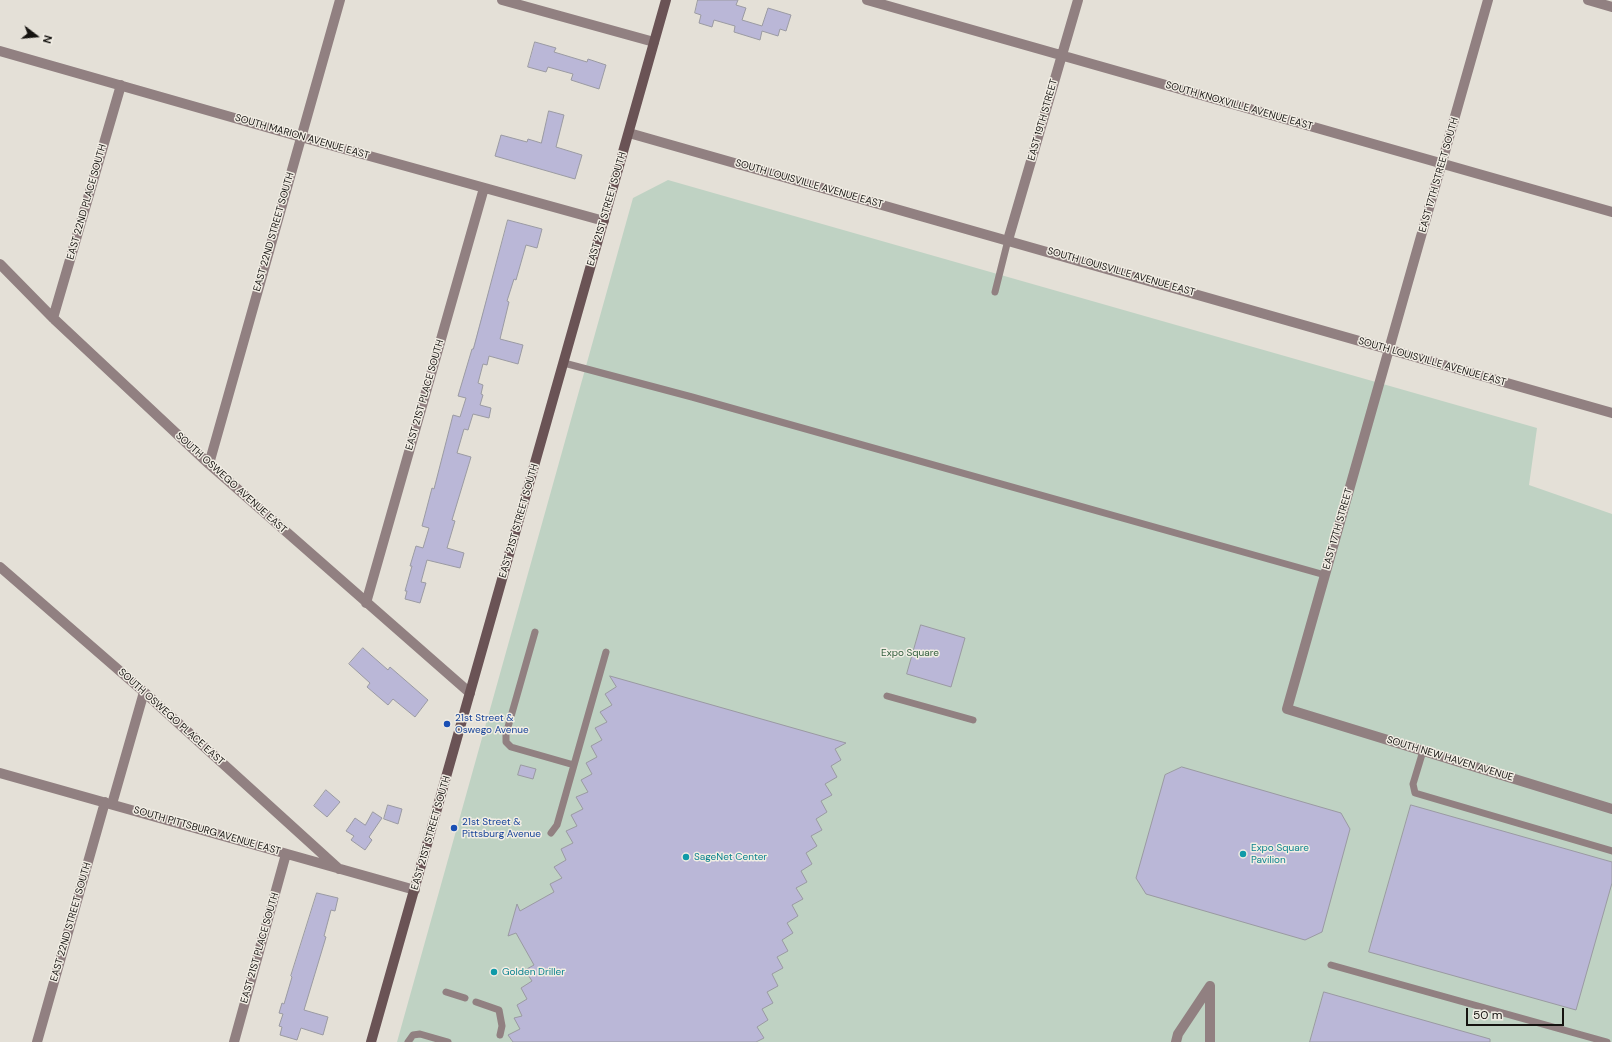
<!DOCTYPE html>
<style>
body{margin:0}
#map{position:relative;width:1612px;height:1042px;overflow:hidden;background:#e4e0d7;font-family:"DM Sans",sans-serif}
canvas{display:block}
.north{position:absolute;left:16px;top:16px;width:40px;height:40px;-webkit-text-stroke:3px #f1ede4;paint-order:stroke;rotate:106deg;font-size:11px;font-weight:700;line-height:16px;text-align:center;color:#151310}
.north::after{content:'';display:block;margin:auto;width:14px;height:18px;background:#151310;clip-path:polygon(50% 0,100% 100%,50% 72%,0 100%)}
.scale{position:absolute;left:1466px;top:1008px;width:98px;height:18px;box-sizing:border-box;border:2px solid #151310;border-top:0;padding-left:5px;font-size:12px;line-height:14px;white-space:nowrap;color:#151310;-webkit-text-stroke:3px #f1ede4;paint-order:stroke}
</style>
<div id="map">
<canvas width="1612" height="1042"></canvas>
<div class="north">N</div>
<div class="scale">50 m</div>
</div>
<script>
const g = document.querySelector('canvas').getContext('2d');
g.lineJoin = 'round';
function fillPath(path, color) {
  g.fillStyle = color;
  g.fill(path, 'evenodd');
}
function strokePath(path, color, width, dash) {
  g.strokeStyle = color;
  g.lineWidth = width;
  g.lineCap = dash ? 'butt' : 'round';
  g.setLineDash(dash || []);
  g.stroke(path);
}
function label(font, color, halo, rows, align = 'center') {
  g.font = font + ' "DM Sans",sans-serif';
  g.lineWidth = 3;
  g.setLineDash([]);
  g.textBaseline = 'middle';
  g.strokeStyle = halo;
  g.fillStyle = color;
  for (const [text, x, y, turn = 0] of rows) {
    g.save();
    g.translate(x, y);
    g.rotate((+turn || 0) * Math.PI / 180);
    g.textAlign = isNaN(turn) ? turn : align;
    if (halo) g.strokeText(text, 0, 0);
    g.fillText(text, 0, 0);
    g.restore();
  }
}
fillPath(new Path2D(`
 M668,180L1537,428L1529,485L1612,514V1042H397L633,198Z`), '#bfd2c3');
const building = new Path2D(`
 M698,0H738L736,5L746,8L742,20L762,26L768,8L791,15L786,31L780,29L778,36L762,31L760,40L734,32L735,26L714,20L712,27L699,23L701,15L695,13Z
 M535,42L556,48L554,52L587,62L588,59L606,65L599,89L571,80L573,74L548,67L546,72L528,67Z
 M549,111L564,115L556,147L582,155L575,179L495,156L501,135L527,142L528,139L541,143Z
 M508,220L542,229L537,248L526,245L516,280L514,279L507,301L509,302L500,339L523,345L518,364L489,356L487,365L483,364L478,383L483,385L481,394L483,395L480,405L491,408L489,418L473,414L468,430L464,429L457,453L471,457L452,520L455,521L447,548L464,553L460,568L427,560L421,582L426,583L420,603L405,599L407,591H405L412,566H410L416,546L423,548L429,528L422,526L432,488L434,489L453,415L460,417L466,398L458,396L472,349H473Z
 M921,625L965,638L951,687L907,674Z
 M363,648L388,670L390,667L428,700L415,717L393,699L388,705L367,687L370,683L349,664Z
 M610,676L846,743L835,749L841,760L831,766L837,777L825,784L832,795L821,801L827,812L816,819L822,830L811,836L817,846L806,853L812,864L801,871L807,882L796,888L803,899L792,905L798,916L787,923L793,933L782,940L788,951L777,957L783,968L772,974L778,986L767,992L773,1003L762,1009L768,1020L757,1027L764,1038L756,1042H513L508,1035L520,1029L514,1018L522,1016L517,1005L527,999L521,988L532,981L525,970L534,965L516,933L508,936L517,904L520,911L554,892L550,884L562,878L554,867L566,860L561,849L573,843L566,831L577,826L571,815L583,809L576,797L588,792L581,780L592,774L586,763L597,757L591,746L602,740L595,728L607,722L600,712L612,705L605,694L616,687Z
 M521,765L536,769L533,779L518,775Z
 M1182,767L1341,813L1350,829L1322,932L1305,940L1146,894L1136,878L1165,775Z
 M326,790L340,802L327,817L314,806Z
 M388,805L402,809L398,824L384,819Z
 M1411,805L1612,862V883L1576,1010L1369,952Z
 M373,812L382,818L369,837L372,840L365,850L351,840L354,836L346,831L355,818L365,825Z
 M317,893L338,898L335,911L331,910L324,936L326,937L304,1010L328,1017L323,1035L301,1028L297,1040L280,1035L282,1027L279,1026L283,1014L279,1013L282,1003L284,1004L292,977L291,976Z
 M1324,992L1490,1039V1042H1310Z`);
fillPath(building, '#bab7d7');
strokePath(building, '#9a9aa2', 1);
strokePath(new Path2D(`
 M995,292L1008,240
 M564,363L692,397L1325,575
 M535,632L506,734V742L511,747L574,765
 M887,696L973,720
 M1423,751L1413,784L1415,793L1612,851
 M551,833L557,825L606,652
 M1331,965L1607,1042
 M446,992L465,998
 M476,1002L499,1010L502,1026L500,1035
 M408,1042L413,1035L420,1034L448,1042`), '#918081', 7);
strokePath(new Path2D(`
 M502,0L654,42
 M867,0L1612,212
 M1488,0L1287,709L1612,809
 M1588,0L1612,7
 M0,51L301,137L604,221
 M629,133L1612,413
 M1008,240L1078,0
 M0,264L53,318L209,464L470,693
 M53,318L121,85
 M209,464L340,0
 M0,567L144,692L339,869
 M366,603L484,188
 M0,773L415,890
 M112,804L144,692
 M1210,986V1042
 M37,1042L105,802
 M234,1042L286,854
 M1176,1042L1178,1034L1210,986`), '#918081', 10);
strokePath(new Path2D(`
 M371,1042L666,0`), '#6a5355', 10);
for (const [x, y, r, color] of [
 [447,724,4,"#1a4fb4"],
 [454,828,4,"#1a4fb4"],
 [1243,854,4,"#0f9aa8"],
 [686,857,4,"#0f9aa8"],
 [494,972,4,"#0f9aa8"]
]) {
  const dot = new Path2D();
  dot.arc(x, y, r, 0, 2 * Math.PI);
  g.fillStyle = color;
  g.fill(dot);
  strokePath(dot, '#f1ede4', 1.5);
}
label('10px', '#151310', '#f1ede4', [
 ["SOUTH KNOXVILLE AVENUE EAST",1239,106,16],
 ["EAST 19TH STREET",1043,120,-74],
 ["SOUTH MARION AVENUE EAST",302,137,16],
 ["EAST 17TH STREET SOUTH",1439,175,-74],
 ["SOUTH LOUISVILLE AVENUE EAST",809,184,16],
 ["EAST 22ND PLACE SOUTH",87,202,-74],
 ["EAST 21ST STREET SOUTH",607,209,-74],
 ["EAST 22ND STREET SOUTH",274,232,-74],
 ["SOUTH LOUISVILLE AVENUE EAST",1121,272,16],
 ["SOUTH LOUISVILLE AVENUE EAST",1432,362,16],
 ["EAST 21ST PLACE SOUTH",425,395,-74],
 ["SOUTH OSWEGO AVENUE EAST",231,483,42],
 ["EAST 21ST STREET SOUTH",519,521,-74],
 ["EAST 17TH STREET",1338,529,-74],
 ["SOUTH OSWEGO PLACE EAST",171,717,42],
 ["SOUTH NEW HAVEN AVENUE",1450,759,17],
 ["SOUTH PITTSBURG AVENUE EAST",207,831,16],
 ["EAST 21ST STREET SOUTH",431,833,-74],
 ["EAST 22ND STREET SOUTH",71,922,-74],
 ["EAST 21ST PLACE SOUTH",260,948,-74]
]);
label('10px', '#315e3c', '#f1ede4', [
 ["Expo Square",910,653]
]);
label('10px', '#164399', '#f1ede4', [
 ["21st Street &",455,718],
 ["Oswego Avenue",455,730],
 ["21st Street &",462,822],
 ["Pittsburg Avenue",462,834]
], 'left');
label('10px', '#0d838f', '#f1ede4', [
 ["Expo Square",1251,848],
 ["Pavilion",1251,860],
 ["SageNet Center",694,857],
 ["Golden Driller",502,972]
], 'left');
</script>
